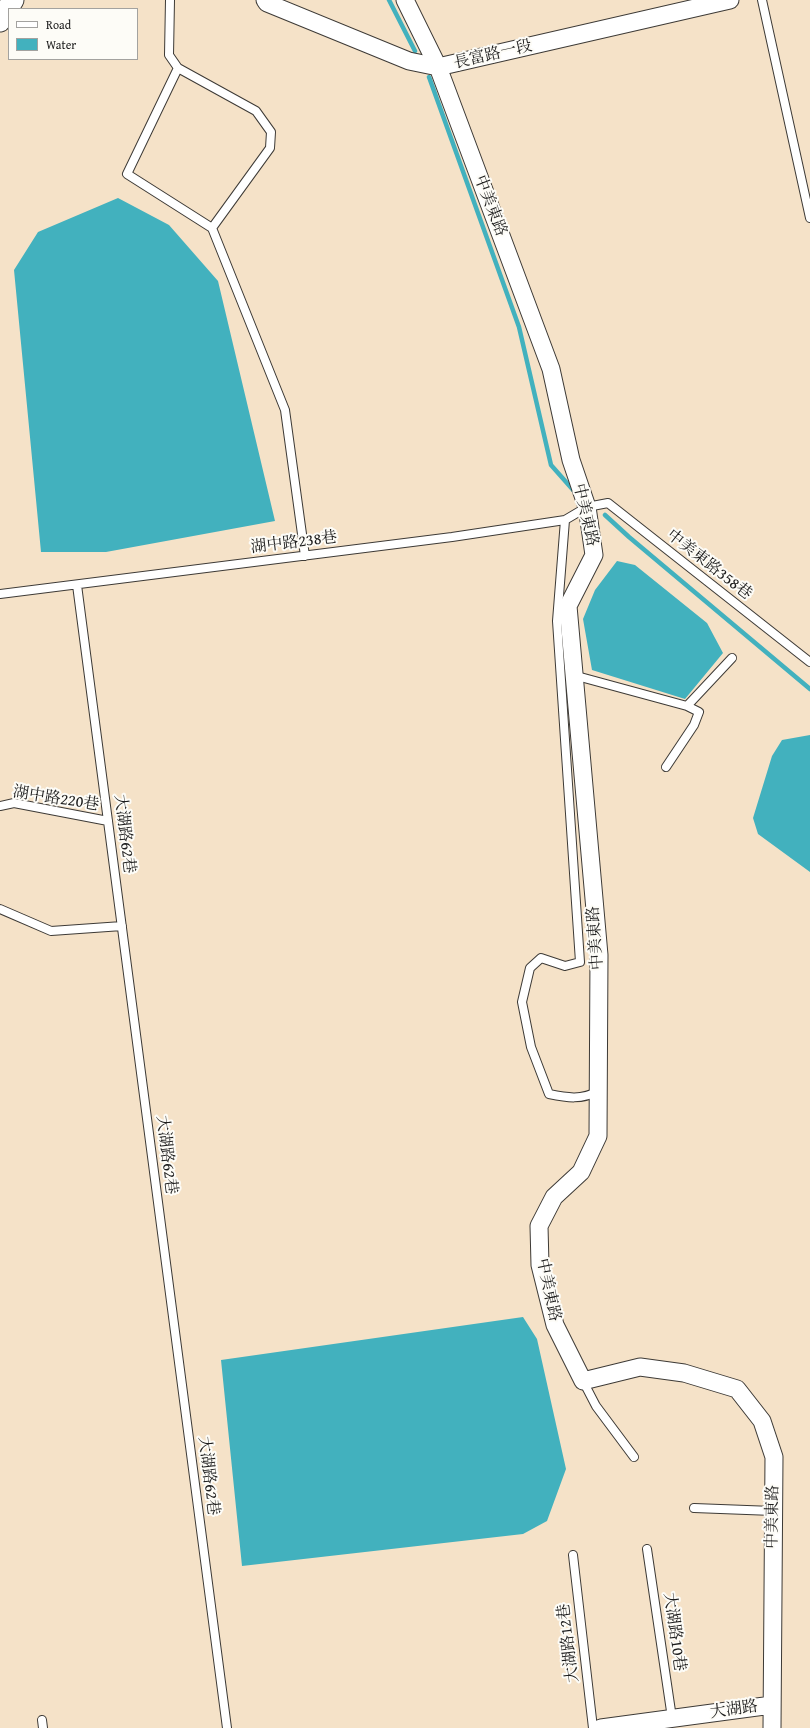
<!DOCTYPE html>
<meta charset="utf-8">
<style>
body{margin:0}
#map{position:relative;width:810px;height:1728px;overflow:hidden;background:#f5e2c8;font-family:"Gentium Book Plus",serif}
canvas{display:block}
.legend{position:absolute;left:8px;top:8px;width:130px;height:52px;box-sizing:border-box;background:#fdfcf7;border:1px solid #a3a29f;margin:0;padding:5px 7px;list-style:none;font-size:12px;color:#1c1c1c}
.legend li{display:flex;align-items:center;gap:8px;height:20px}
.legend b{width:20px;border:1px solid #a3a29f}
</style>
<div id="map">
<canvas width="810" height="1728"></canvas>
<ul class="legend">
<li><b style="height:5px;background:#fff"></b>Road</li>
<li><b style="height:11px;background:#42b1be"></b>Water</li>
</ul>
</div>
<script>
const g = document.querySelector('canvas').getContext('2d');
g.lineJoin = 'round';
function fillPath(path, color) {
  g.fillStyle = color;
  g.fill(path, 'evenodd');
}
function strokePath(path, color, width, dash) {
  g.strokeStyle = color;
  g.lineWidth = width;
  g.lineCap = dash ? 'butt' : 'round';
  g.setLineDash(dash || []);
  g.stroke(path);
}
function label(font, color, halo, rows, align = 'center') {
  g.font = font + ' "Gentium Book Plus","Noto Serif TC",serif';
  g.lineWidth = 4;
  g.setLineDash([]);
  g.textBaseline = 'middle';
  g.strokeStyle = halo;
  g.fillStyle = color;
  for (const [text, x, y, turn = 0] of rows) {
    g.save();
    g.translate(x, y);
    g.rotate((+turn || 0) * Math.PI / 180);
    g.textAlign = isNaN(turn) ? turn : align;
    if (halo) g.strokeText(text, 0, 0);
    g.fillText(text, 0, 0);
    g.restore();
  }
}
fillPath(new Path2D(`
 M118,198L169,225L218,281L275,521L106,552H41L14,270L38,232Z
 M617,561L635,565L707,623L723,653L685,699L592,670L583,619L595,590Z
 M810,735V872L758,834L753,818L772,756L782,740Z
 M523,1317L537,1339L566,1469L547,1521L523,1534L242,1566L221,1360Z`), '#42b1be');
strokePath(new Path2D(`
 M389,0L415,51
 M429,77L519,327L551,465L574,491
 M605,515L629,537L810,689`), '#42b1be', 4.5);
const service = new Path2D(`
 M170,0L169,55L178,68L256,111L271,132L270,148L212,228
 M762,0L810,218
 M178,68L127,174L212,228L285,410L305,556
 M565,520L557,621L580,962L565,966L541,958L530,968L522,1002L531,1047L549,1094C568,1098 581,1100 599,1091
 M77,585L227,1728
 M0,594L452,537L565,520L587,507L608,503L810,662
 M573,675L687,706L732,658
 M666,767L694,725L699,712L687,706
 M0,806L14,803L108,821
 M0,909L51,931L122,926
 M583,1381L596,1406L634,1457
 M694,1508L773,1511
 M647,1549L672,1718
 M573,1555L593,1728
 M42,1720L43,1728`);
const minor = new Path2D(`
 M265,0L267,3L409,61L438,67L730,0
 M405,0L438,67L551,369L571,460L587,507L594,555L568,606L599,955L598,1136L581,1172L554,1197L539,1226L540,1265L555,1325L583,1381L640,1367L684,1373L737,1389L762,1421L774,1457L772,1728
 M601,1728L772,1705`);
const tertiary = new Path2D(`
 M0,21L13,0`);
strokePath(service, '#3d3a36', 10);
strokePath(minor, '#3d3a36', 19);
strokePath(tertiary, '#3d3a36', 23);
strokePath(service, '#fff', 8);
strokePath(minor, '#fff', 17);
strokePath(tertiary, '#fff', 21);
label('16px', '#1c1c1c', '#fdfcf7', [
 ["長富路一段",493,55,-13],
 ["中美東路",490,206,69],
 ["中美東路",585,515,77],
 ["湖中路238巷",294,543,-7],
 ["中美東路358巷",709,565,38],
 ["湖中路220巷",56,799,9],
 ["大湖路62巷",124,834,83],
 ["中美東路",596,938,-94],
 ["大湖路62巷",166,1155,83],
 ["中美東路",548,1290,78],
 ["大湖路62巷",208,1476,83],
 ["中美東路",773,1517,-89],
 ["大湖路10巷",674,1632,82],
 ["大湖路12巷",569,1643,-97],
 ["大湖路",734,1710,-8]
]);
</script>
